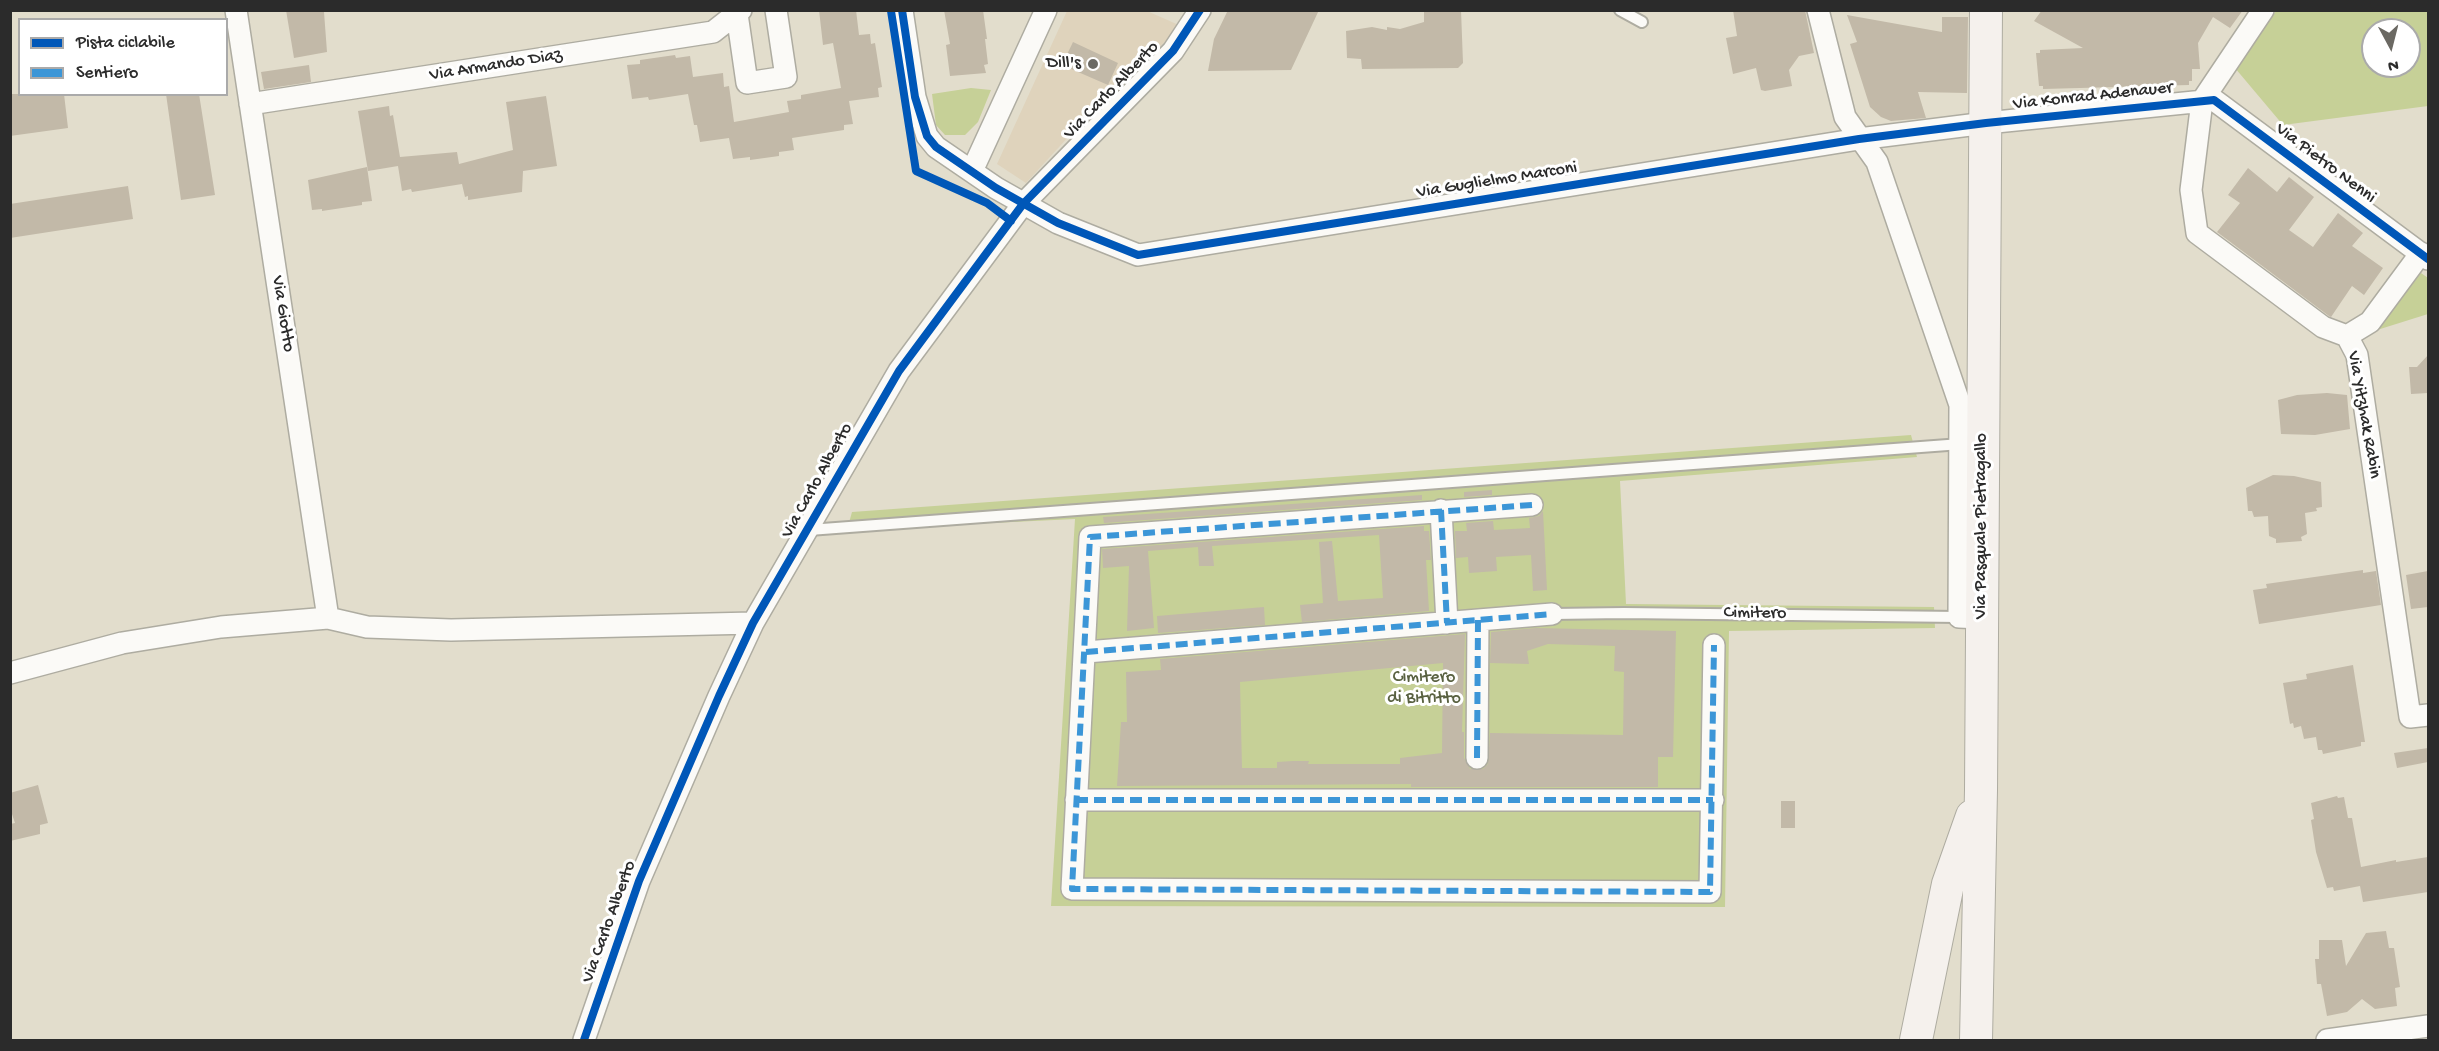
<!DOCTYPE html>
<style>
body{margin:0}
#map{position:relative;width:2439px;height:1051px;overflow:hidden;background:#e2ddcc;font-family:"Gochi Hand",sans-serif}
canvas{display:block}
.frame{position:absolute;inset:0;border:12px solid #2b2b2b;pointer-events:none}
.legend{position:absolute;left:18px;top:18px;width:210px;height:78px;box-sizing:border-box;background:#fff;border:2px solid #aaa;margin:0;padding:8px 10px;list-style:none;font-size:18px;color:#2b2b2b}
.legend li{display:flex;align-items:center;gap:12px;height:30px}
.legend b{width:30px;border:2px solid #aaa}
.north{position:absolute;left:2361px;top:18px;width:60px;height:60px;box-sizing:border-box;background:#fff;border:2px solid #aaa;border-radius:50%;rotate:173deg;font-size:16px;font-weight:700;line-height:24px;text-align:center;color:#2b2b2b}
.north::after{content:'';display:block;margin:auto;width:21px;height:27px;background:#6b6963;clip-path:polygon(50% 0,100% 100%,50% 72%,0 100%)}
</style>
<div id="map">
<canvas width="2439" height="1051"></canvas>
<div class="frame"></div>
<ul class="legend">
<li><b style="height:8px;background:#0057b8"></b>Pista ciclabile</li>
<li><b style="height:8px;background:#3c96d7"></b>Sentiero</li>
</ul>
<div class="north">N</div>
</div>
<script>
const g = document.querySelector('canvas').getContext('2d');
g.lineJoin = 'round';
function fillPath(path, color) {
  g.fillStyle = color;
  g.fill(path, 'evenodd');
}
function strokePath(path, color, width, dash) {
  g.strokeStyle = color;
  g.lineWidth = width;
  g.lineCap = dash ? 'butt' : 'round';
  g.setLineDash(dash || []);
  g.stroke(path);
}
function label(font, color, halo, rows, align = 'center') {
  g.font = font + ' "Gochi Hand",sans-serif';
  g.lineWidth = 6;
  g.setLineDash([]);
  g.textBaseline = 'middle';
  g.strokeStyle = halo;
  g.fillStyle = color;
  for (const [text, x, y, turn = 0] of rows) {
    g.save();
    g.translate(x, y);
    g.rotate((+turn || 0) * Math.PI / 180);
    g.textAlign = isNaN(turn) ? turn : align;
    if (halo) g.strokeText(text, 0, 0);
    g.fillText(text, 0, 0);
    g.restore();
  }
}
fillPath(new Path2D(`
 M1067,11H1147L1181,26L1082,122L1026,183L997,164Z`), '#dfd3bc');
fillPath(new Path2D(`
 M2276,11H2428V106L2283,125L2235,68ZM2373,30H2409V66H2373Z
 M971,88L991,90L978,122L965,135H945L936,125L932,94Z
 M2421,273L2428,278V314L2377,330Z
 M1911,435L1917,457L1620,481L1626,604L1934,607L1935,628L1729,631L1725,907L1051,906L1075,519L847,530L852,512Z`), '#c6d097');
fillPath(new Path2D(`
 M286,10L324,12L327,52L294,58Z
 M819,10H856L859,35L870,34L871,44L875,43L882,87L878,88L879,97L849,101L853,124L844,125V130L792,138L794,150L779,152V156L750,160V157L733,159L729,138L700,142L697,125H694L688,94L649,100L648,97L632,99L627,65L640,64V60L675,55L676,58L690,56L693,77L723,73L724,87L729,86L734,122L789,112L787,101L801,99V95L841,88L833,43L823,45Z
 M944,10H983L987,39H985L988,64L984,65L986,73L950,76L946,45L950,44Z
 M1228,10H1319L1291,70L1208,71L1214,39Z
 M1424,10H1461L1463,63L1458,68L1362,69L1361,59L1347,58L1346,31L1372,27L1387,30V27L1400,29L1424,22Z
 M1733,10H1805L1814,53L1799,56L1789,70L1792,86L1765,91L1761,90L1756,68L1733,74L1726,38L1737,36Z
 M2042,10H2243L2230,28L2213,17L2198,43L2200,69H2192V81H2189V85L2043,89V86H2039L2036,53H2040V50L2083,48L2034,21Z
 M1847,15L1942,32V17H1968L1967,93L1918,92L1926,118L1891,121L1881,117L1870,107L1850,44L1857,42Z
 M1073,42L1118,63L1108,85L1062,65Z
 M309,65L311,82L264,89L261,72Z
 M10,94H64L68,128L10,136Z
 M166,94H199L215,195L181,200Z
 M546,96L557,166L523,171L522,192L468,200V196L465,197L462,184L412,192L411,189L402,191L398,166L368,171L358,111L389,106L390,116L393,115L400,157L457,152L459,164L513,150L506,102Z
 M367,167L372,201L362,202V205L322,211V209L312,210L308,180Z
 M2248,168L2277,192L2289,177L2314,197L2289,230L2313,247L2338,213L2363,233L2352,246L2383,268L2364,295L2352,286L2331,317L2329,316L2217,232L2240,203L2228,195Z
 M128,186L133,219L10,238V204Z
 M2428,355V393L2411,394L2409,367H2417Z
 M2327,393L2347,395L2350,429L2315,435L2281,434L2278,400L2297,395Z
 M2273,475L2294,476L2321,482L2322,507L2316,508L2317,511L2305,513L2307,534L2301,537L2302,541L2276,543V539L2269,536L2268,516L2254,517L2252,511H2248L2246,488Z
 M1492,490V495L1464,497V492Z
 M1422,495V500L1104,523L1103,517Z
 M1543,511L1547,590L1533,591L1531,555L1496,557L1497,571L1469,573L1468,557L1456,558L1455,531H1467L1466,523L1493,521L1494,530L1530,528L1529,518L1539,516Z
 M1424,526V531H1429L1431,560H1426L1429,611L1302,622L1300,605L1323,603L1319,542L1332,541L1338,601L1383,598L1379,535L1212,546L1214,566H1199L1198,547L1148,551L1154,628L1127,631L1129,566L1103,568L1102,549Z
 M2363,570V573L2376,571L2381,605L2259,624L2253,590L2267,588L2266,584Z
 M2428,571V607L2411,609L2406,575Z
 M1264,607L1265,625L1158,633L1157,616Z
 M1536,628L1676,631L1673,757H1658V787H1411V784L1117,786L1121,722H1127L1126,672L1161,670L1160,659L1465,634L1462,732H1464V758L1470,769H1483L1488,764L1490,733L1623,735L1624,672L1614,671L1615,646L1548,644L1527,651L1529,664L1490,663L1491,632ZM1443,663L1442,753L1400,758V764H1308L1309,761H1293L1277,762V768H1242L1240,682Z
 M2353,665L2365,742H2361V746L2323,754L2322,750H2318L2316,737L2304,739L2301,726L2294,728L2293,723L2290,724L2283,683L2307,679L2306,674Z
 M2428,748V762L2397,768L2394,753Z
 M38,785L48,823L40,825V834L10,841V824L15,823L10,808V793Z
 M2337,796L2338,798L2344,797L2348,818H2352L2361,867L2396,860V862L2428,857V892L2363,902L2360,886L2334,891L2333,887L2327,888L2316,852L2311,820L2314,819L2311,803Z
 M1781,801H1795V828H1781Z
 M2386,931L2389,948H2394L2400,987L2395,988L2397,1006L2375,1009L2362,999L2347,1012L2327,1016L2321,984H2317L2315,959H2319V940H2342L2346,966L2366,933Z`), '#c2b9a8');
const lane = new Path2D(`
 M1620,10L1642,22
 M809,530L1961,444
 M1552,614L1624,613L1959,617`);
const street = new Path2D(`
 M236,10L328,618
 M902,10L915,97L927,136L936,147L996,188L1058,223L1138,255L1859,139L1986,123L2214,100L2428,259
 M1818,10L1845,117L1877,162L1960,405L1959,617L1981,618
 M737,14L747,83L786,77L776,10
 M2202,101L2191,190L2197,233L2323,327L2347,336L2357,355L2410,717L2428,715
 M2202,101L2263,10
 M250,104L713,32L741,10
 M972,171L1046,10
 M2347,336L2370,322L2421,253
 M1532,505L1090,537L1072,889L1710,892L1714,645
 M1441,510L1447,623
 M1086,652L1552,614
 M10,673L122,643L221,627L328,618L367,627L451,630L753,623
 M1477,758L1478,620
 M1076,800H1713
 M584,1040L639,881L719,696L753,623L899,371L1023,204L1173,51L1200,10
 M2327,1040L2428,1026`);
const secondary = new Path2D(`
 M1916,1040L1948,884L1972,816
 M1976,1040L1981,790L1986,10`);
strokePath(lane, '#aeaca1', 14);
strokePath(street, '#aeaca1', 24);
strokePath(secondary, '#aeaca1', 34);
strokePath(lane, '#fbfaf7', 10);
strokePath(street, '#fbfaf7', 21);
strokePath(secondary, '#f5f1ed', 32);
strokePath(new Path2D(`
 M1532,505L1090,537L1072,889L1710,892L1714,645
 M1441,510L1447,623
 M1086,652L1552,614
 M1477,758L1478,620
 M1076,800H1713`), '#3c96d7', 6, [12, 6]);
strokePath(new Path2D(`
 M902,10L915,97L927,136L936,147L996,188L1058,223L1138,255L1859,139L1986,123L2214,100L2428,259
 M891,11L916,171L987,203L1011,221
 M584,1040L639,881L719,696L753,623L899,371L1023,204L1173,51L1200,10`), '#0057b8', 8);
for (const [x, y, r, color] of [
 [1093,64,6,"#6b6963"]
]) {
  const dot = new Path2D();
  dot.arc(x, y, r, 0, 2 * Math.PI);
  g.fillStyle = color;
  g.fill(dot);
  strokePath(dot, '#fff', 2);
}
label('18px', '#2b2b2b', '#fff', [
 ["Dill's",1081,64]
], 'right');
label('18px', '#2b2b2b', '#fff', [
 ["Via Armando Diaz",496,66,-9],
 ["Via Carlo Alberto",1112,91,-46],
 ["Via Konrad Adenauer",2093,97,-6],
 ["Via Pietro Nenni",2325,164,37],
 ["Via Guglielmo Marconi",1497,181,-9],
 ["Via Giotto",282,314,81],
 ["Via Yitzhak Rabin",2363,415,80],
 ["Via Carlo Alberto",818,481,-61],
 ["Via Pasquale Pietragallo",1982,526,-90],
 ["Cimitero",1755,614,1],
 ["Via Carlo Alberto",610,922,-70]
]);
label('18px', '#596141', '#fff', [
 ["Cimitero",1424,678],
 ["di Bitritto",1424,699]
]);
</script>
